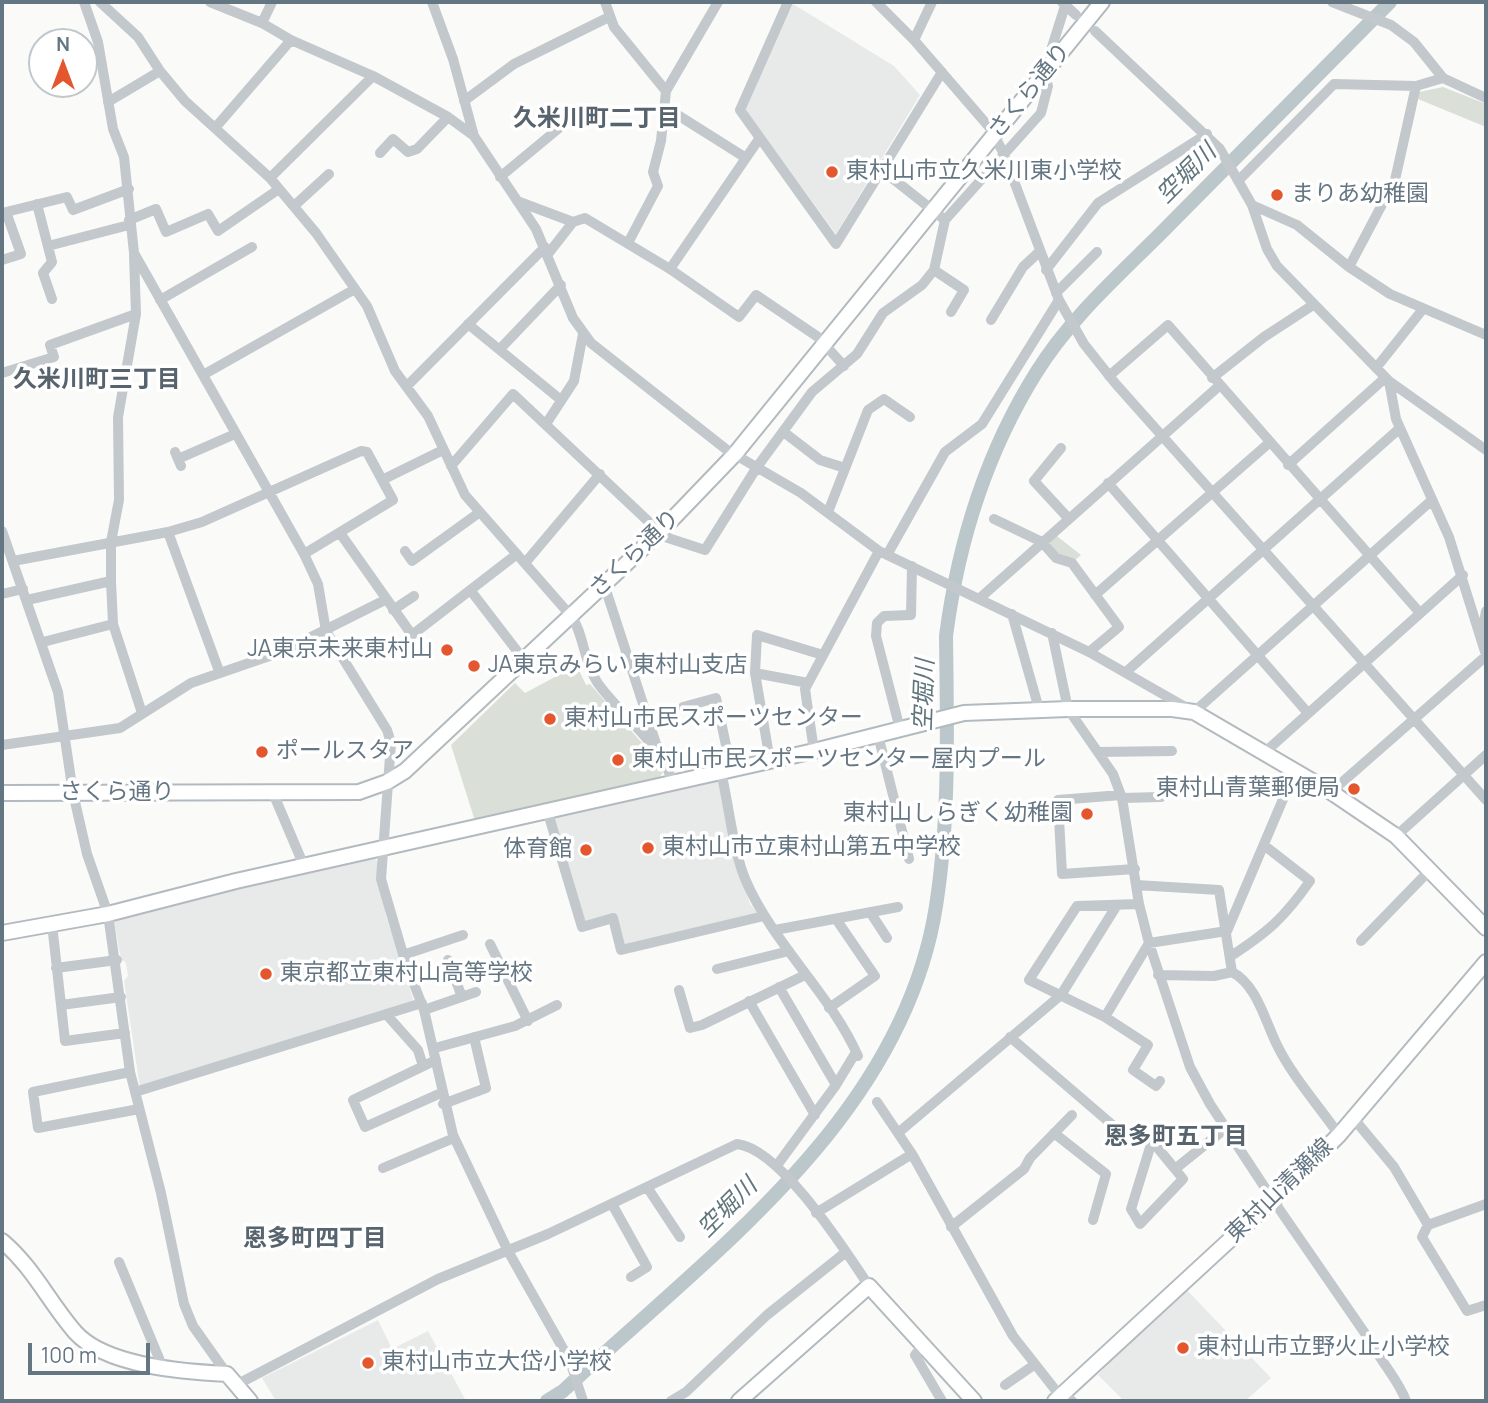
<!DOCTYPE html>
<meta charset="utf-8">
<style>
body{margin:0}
#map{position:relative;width:1488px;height:1403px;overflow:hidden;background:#fafaf8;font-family:Manrope,sans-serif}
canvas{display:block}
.frame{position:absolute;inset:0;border:4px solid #657683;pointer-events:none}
.north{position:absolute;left:28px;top:28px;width:70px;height:70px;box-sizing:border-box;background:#fff;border:2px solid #c1c8cd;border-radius:50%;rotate:0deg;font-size:19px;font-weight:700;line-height:28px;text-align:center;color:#657683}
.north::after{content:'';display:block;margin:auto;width:24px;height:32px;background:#e4572e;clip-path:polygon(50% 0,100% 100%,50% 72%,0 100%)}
.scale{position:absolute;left:28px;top:1343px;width:122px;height:32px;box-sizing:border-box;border:4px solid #657683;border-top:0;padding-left:9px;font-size:21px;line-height:24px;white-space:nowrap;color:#657683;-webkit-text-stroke:5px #fff;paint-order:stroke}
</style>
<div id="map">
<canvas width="1488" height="1403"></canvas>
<div class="frame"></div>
<div class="north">N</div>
<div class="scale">100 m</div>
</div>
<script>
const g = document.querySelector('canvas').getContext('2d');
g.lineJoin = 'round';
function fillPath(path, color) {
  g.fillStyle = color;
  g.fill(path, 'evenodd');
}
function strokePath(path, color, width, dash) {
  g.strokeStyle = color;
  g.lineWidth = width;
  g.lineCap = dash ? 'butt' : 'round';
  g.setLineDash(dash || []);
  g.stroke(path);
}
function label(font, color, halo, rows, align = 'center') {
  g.font = font + ' Manrope,"Noto Sans JP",sans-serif';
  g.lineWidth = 7;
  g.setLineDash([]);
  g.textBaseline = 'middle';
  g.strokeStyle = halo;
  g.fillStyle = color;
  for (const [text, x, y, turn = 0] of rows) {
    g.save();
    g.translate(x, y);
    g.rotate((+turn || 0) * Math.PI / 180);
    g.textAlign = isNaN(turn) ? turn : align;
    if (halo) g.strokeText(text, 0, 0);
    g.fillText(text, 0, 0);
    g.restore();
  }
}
fillPath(new Path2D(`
 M793,4L894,66L920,95L836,234L745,109Z
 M719,778L742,880L750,904L758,914L623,947L615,915L583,924L551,815Z
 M373,857L377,861L386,916L414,1002L140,1088L124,981L128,976L126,963L121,959L114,922L117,918Z
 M1186,1289L1271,1378L1245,1401H1124L1098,1375L1128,1342Z
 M378,1320L392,1349L428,1331L466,1401H276L262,1378Z`), '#e8e9e9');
fillPath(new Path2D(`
 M1443,87L1486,104V127L1418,99L1419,92Z
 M1053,533L1081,555L1072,563L1042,542Z
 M575,662L586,685L590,684L656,759L663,772L660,777L475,821L451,745L515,683L525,693L555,677L554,673Z`), '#dadfd7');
strokePath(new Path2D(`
 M547,1401L563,1391C709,1254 903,1118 936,906C950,817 947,726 946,636C958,544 986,453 1036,373C1071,316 1124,271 1170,224C1244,150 1317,76 1390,2`), '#bbc7cb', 14);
const secondary = new Path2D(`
 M2,793L359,792L387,782L405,771L660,532L735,454L1102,2
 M2,933L108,914L236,881L814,751L964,713L1068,709H1172L1194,712L1331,792L1396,836L1486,928
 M2,1241C33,1267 49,1302 75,1332C105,1366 184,1372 227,1374L250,1401
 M739,1401L869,1286L974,1401
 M1055,1401L1273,1200L1339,1135L1486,962`);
strokePath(secondary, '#b3babf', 18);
strokePath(new Path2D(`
 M84,2L98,42L113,129L124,157L134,253L304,554L318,584L326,631L387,730L391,743L381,879L405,961L424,1010L453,1135L508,1251L570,1361L583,1401
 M100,2L138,37L160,71L185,101L270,178L316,233L367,306L395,371L428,416L465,495L571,616C584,633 583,661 597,682C617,712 667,749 672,783
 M210,2L262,23L291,40L373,76L448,117L474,136
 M432,2L453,59L474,136L536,229L573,318L591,343L727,450L801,493L879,551L1089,652L1194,712L1432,500
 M605,2L614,27L666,91
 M788,2L740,110L836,244L942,72
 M876,2L914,40L990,128L1003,152L1059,300L1084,344L1115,383L1486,800
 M1062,2L1076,15
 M1332,2L1391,25L1414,42L1443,78L1486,98
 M262,23L272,2
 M1095,31L1220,149L1252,205L1267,249L1277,266L1389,381L1486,450
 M914,40L932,2
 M1054,61L1051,50L1065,6
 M464,101L514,64L609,17
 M108,102L160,71
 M665,107L746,158
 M215,128L291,40
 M380,153L393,139L408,152L417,149L448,117
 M882,170L945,220
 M500,177L570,119
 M270,178L373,76
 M1239,180L1334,84L1416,86L1443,78
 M517,201L573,222
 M37,204L52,262L43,273L52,299
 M1252,205L1297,225L1349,267L1390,294L1486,335
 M294,206L329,174
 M2,213L67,197L73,210L129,189
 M129,220L156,209L166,232L208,214L218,231L279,189
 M628,243L658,186L653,172L661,141L666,91L718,2
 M48,246L129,225
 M548,254L573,222L585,218L670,269L739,317L756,295L818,337L844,366
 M134,255L136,314L118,417L119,500L111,542V581L113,624L142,713
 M2,260L21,254L6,212
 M1349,267L1395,180L1416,86
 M670,269L759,139
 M934,270L964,290L951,312
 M1046,270L1098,203L1207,134
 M1056,293L1097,252
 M160,300L252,247
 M991,320L1023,267L1039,252
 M468,324L561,400
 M500,349L561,285
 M1376,368L1423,309
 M2,373L54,357L50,345L136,314
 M203,375L355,289
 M1109,376L1168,325L1420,613
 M1212,378L1264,337L1313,305
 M1389,381L1396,419L1449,537L1486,655
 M408,385L545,247
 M546,424L574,381L583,334
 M785,433L820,460L845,468
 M1061,448L1034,481L1069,519
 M175,452L181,466
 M178,459L235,434
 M1288,465L1385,378
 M451,466L513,394L665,537L705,550L757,467L812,392L857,354L883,313L922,285L934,270L945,220L1041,113L1048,86L1044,74
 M382,480L443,450
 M1108,483L1307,712
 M828,512L868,410L884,399L910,417
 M994,519L1042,542L1056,558L1072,563L1119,627L1089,652
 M2,531L58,692L73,793L87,854L108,914L130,1072L161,1193L184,1304L193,1326L227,1374
 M168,532L219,671
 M340,533L412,635L517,554
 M405,551L412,561L480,512
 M887,555L945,452L982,424L1059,300
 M13,561L168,532L202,522L361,451L367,452L393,500L304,554
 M525,563L600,474
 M604,584L660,756
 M471,591L524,660
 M2,594L23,589
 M1095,595L1269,443
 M980,598L1219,386
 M27,600L111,581
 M393,610L414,596
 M1012,614L1039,709
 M1052,633L1068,709L1113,774L1122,798L1139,904L1149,943L1190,1067L1210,1104L1273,1200L1373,1345C1383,1365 1399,1381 1406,1401
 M1481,639L1486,611
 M43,642L113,624
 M1126,672L1400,428
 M755,673L808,683
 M683,707L716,698L731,769
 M900,729L876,636L877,623L884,616L911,615L912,566
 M878,735L909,859
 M2,745L120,728L191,683L281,652L385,600
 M814,751L805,689L879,551
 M1098,752L1172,751
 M1264,753L1463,575
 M770,761L755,673L757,635L823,655
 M721,772C729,805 733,851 746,881C774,945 830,993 858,1056
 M1331,792L1486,656
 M273,793L304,866
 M1121,795L1058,800L1062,874L1135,869
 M1122,798L1161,797
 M548,813L582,927L613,918L621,950L764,916
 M1396,836L1486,755
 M1136,885L1219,890L1232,972
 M1139,904L1077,906L1029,980L1105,1017L1148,1045L1133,1070L1156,1086L1160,1081
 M870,912L887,938
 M52,924L65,1041L125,1033
 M775,930L898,907
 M1361,941L1428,872
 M490,944L528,1021
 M403,955L463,935
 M1231,956C1268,932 1284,918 1310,881L1265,846
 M448,960L462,997
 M56,968L117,960
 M717,969L789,951
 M1232,972C1257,985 1265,1021 1277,1045C1292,1076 1319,1106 1339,1135
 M1158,975L1214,976L1232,972
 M779,987L836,1085
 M679,990L690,1028L702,1025L805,975
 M749,1001L815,1115
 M61,1005L121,997
 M829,1008L875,976L836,919
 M424,1010L476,992
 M386,1014L418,1050L423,1066
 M1105,1017L1149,943L1227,931L1295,771
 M1010,1037L1116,1128
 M435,1048L515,1026L557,1005
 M436,1060L353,1100L365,1127L441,1093
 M130,1072L33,1092L38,1128L139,1109
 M135,1092L422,1003
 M877,1102L912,1154L1013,1336L1057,1392L1072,1401
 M443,1104L486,1088L474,1037
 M1354,1119L1394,1167L1428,1225L1486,1204
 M898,1133L1061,995L1117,905
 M1054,1133L1106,1174L1093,1220
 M778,1164L836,1085L856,1052
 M383,1168L454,1138
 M1175,1169L1152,1141L1131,1209L1140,1224L1183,1179L1175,1169L1226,1128
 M647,1187L680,1237
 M612,1204L647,1267L631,1277
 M816,1213L912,1154
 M1428,1225L1422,1237L1467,1311L1486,1305
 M951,1227L1024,1169L1030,1158L1072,1115
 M119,1262L163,1368
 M922,1346L915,1355L942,1401
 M236,1385L438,1279L548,1234L737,1144C781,1149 844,1249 869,1286
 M1005,1385L1034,1365
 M671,1401L686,1392L767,1315L846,1252`), '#c3c8cc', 10);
strokePath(secondary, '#fff', 14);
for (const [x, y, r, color] of [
 [832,172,7,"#e4572e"],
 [1277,195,7,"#e4572e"],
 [447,650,7,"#e4572e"],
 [474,666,7,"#e4572e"],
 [550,719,7,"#e4572e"],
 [262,752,7,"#e4572e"],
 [618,760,7,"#e4572e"],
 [1354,789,7,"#e4572e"],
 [1087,814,7,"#e4572e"],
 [648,848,7,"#e4572e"],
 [586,850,7,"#e4572e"],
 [266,974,7,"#e4572e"],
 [1183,1348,7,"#e4572e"],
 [368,1363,7,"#e4572e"]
]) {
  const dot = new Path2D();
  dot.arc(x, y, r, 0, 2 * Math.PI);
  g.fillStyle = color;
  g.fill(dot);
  strokePath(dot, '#fff', 2.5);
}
label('23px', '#657683', '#fff', [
 ["さくら通り",1030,91,-51],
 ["さくら通り",635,554,-44],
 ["さくら通り",117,793],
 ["東村山清瀬線",1280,1191,-44]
]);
label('23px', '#657683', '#fff', [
 ["東村山市立久米川東小学校",846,172],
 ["まりあ幼稚園",1291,195],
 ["JA東京未来東村山",433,650,"right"],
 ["JA東京みらい 東村山支店",488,666],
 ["東村山市民スポーツセンター",564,719],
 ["ポールスタア",276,752],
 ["東村山市民スポーツセンター屋内プール",632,760],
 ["東村山青葉郵便局",1340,789,"right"],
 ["東村山しらぎく幼稚園",1073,814,"right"],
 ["東村山市立東村山第五中学校",662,848],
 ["体育館",572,850,"right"],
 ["東京都立東村山高等学校",280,974],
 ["東村山市立野火止小学校",1197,1348],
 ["東村山市立大岱小学校",382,1363]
], 'left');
label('bold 24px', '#57646e', '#fff', [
 ["久米川町二丁目",597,119],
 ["久米川町三丁目",97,380],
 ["恩多町五丁目",1176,1137],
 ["恩多町四丁目",315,1239]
]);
label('italic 24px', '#60757c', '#fff', [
 ["空堀川",1187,174,-45],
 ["空堀川",925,695,-88],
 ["空堀川",728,1208,-45]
]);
</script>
